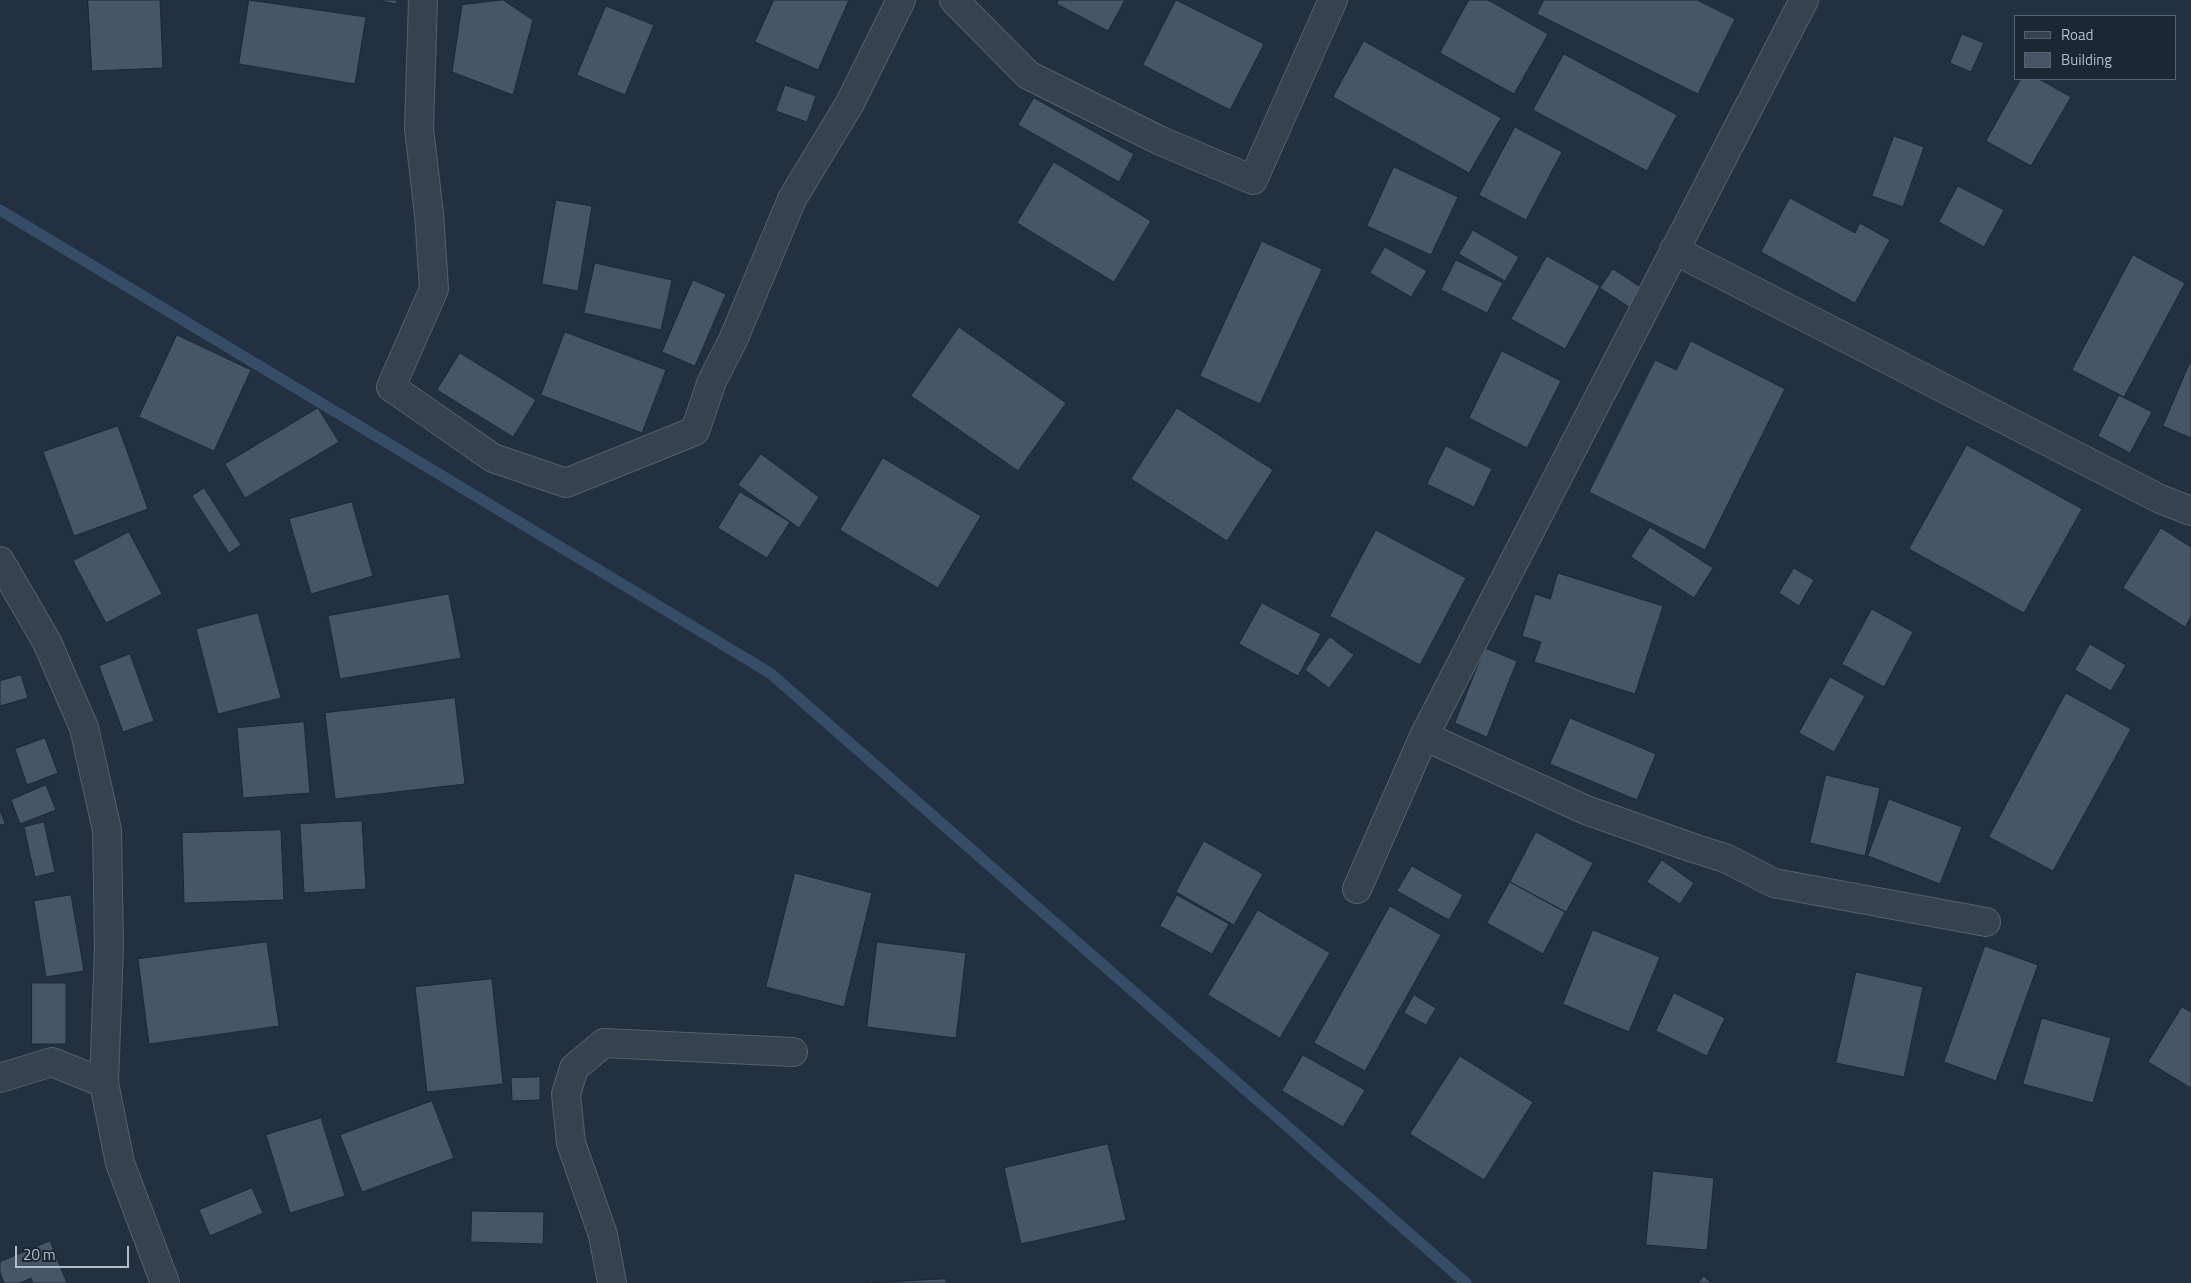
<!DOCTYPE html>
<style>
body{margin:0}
#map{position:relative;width:2191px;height:1283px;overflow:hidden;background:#23303f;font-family:"Titillium Web",sans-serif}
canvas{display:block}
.legend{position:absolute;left:2014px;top:15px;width:162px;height:65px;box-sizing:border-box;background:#1c2734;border:1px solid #586370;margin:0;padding:6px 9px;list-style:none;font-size:15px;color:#b3bdca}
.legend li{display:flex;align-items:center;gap:10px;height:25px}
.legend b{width:25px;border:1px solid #586370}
.scale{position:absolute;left:15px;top:1246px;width:114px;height:22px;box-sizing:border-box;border:2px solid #b3bdca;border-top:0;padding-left:6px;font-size:15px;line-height:18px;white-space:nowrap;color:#b3bdca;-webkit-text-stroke:4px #1c2734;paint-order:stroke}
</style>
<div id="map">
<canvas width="2191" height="1283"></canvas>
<ul class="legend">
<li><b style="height:6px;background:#37424f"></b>Road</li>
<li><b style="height:14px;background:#475666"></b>Building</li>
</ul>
<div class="scale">20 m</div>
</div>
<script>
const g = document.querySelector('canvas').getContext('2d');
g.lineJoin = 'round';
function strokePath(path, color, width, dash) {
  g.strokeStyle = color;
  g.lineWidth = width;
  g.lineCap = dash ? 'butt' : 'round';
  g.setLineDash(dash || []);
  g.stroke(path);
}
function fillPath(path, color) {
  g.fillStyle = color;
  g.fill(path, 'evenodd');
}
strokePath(new Path2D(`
 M0,210L770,673L1466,1283`), '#354d67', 11);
const building = new Path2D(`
 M88,0H160L163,68L92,71Z
 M249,0L366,17L355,84L239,64Z
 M378,0H397L396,4Z
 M503,0L533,20L513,95L452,72L462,5Z
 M774,0H849L818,70L755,42Z
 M1059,0H1125L1108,31L1057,4Z
 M1176,0L1264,44L1230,110L1143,65Z
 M1469,0H1488L1548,34L1514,94L1440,53Z
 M1544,0H1697L1735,19L1698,94L1537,14Z
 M606,6L654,25L625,95L577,75Z
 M1962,34L1984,43L1971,72L1950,63Z
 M1364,41L1501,118L1469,173L1333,97Z
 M1564,54L1677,115L1647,171L1533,110Z
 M2021,79H2039L2071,97L2031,166L1986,141Z
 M785,85L816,96L807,122L776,111Z
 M1034,98L1134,154L1119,182L1018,125Z
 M1515,127L1562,152L1526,220L1479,195Z
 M1894,136L1924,147L1903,207L1872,196Z
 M1054,162L1151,221L1114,282L1017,223Z
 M1394,167L1458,197L1431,255L1367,226Z
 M1958,186L2004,210L1984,247L1939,222Z
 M1790,198L1855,233L1860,223L1890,240L1855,303L1761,252Z
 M556,200L592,206L578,291L542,284Z
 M1473,230L1519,257L1505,281L1459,254Z
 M1262,241L1322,269L1260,404L1200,376Z
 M1385,247L1427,271L1411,297L1370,273Z
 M2133,255L2185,283L2124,397L2072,370Z
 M1547,256L1600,286L1565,349L1511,319Z
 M1456,260L1503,283L1487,313L1441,290Z
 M595,263L672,280L661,330L584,313Z
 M1613,269L1642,288L1629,307L1600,288Z
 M693,280L726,294L695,366L662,352Z
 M959,327L1066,403L1018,471L911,396Z
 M565,332L666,370L642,433L541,395Z
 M177,335L251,370L214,451L139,417Z
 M1691,341L1785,389L1705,550L1589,492L1655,360L1676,370Z
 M1502,351L1561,381L1527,448L1469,418Z
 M460,353L536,400L513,437L437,390Z
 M2191,360V438L2163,426Z
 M2119,395L2152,412L2130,453L2098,436Z
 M318,408L339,442L245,498L225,464Z
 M1177,408L1273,470L1227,541L1131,479Z
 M118,426L148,509L74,536L43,452Z
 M1967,445L2082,509L2024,613L1909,549Z
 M1446,446L1492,469L1474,507L1427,484Z
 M761,454L819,497L799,528L738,485Z
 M883,458L981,516L938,588L840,530Z
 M204,488L241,545L229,553L192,496Z
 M740,492L790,522L767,558L718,528Z
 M352,502L373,576L311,594L289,519Z
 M1650,527L1713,568L1694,598L1631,557Z
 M2161,528L2191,547V617L2185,627L2123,588Z
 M1376,530L1466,578L1420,665L1330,616Z
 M129,532L162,594L106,623L73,561Z
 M1794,568L1814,580L1799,606L1779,593Z
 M1558,573L1663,606L1635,694L1534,662L1541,642L1522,636L1535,594L1550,599Z
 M449,594L461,658L340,679L328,616Z
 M1262,603L1321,634L1298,676L1239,644Z
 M1872,609L1913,632L1884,687L1842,664Z
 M258,613L281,698L218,714L196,629Z
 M1330,637L1354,655L1329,688L1305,670Z
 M2090,644L2126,665L2111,691L2075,670Z
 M1485,648L1517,661L1487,737L1455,723Z
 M130,654L154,721L123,732L99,666Z
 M21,675L28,698L0,706V681Z
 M1830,677L1865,696L1834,752L1799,733Z
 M2066,693L2131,729L2053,871L1989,837Z
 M455,698L465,784L335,799L325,713Z
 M1570,718L1656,754L1637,800L1550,764Z
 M304,722L310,793L243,798L237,728Z
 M45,738L58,773L27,785L15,749Z
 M1826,775L1880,788L1865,856L1810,843Z
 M46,785L56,810L20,824L11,800Z
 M1889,799L1962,827L1940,884L1868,856Z
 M0,809L5,824L0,825Z
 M362,821L366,889L304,893L300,824Z
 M44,822L55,872L35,877L24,827Z
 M281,830L284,900L184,903L182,833Z
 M1536,832L1593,863L1566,912L1510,882Z
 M1204,841L1263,874L1234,925L1176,892Z
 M1662,860L1694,883L1680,904L1647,882Z
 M1412,866L1463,895L1449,920L1397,891Z
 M795,873L872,893L844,1007L766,987Z
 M1510,882L1565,912L1543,954L1487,923Z
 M71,895L84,971L46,977L34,901Z
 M1177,895L1229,924L1212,954L1160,926Z
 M1390,906L1441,935L1365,1071L1314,1043Z
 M1258,910L1330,953L1280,1038L1208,995Z
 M1593,930L1660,957L1629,1032L1563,1004Z
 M267,942L279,1026L149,1044L138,959Z
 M877,942L966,953L956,1038L867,1027Z
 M1985,946L2038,965L1996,1081L1944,1062Z
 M1856,972L1923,987L1904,1077L1836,1063Z
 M492,979L503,1084L427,1092L415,987Z
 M32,983H66V1044H32Z
 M1674,993L1725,1018L1707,1056L1656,1031Z
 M1414,995L1436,1008L1426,1025L1404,1013Z
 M2182,1007L2191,1012V1088L2148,1062Z
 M2042,1018L2111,1038L2093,1103L2023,1084Z
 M1303,1055L1365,1090L1343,1127L1282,1091Z
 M1460,1056L1533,1102L1484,1180L1410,1134Z
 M540,1077V1100L512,1101L511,1078Z
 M432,1101L454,1158L362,1192L340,1135Z
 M321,1118L345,1196L290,1213L266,1135Z
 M1108,1144L1126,1220L1021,1244L1004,1168Z
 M1653,1171L1714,1178L1707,1250L1646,1245Z
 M252,1188L263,1213L210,1236L199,1210Z
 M472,1211L544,1212L543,1244L471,1242Z
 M50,1241L67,1283H33L31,1278L20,1283H4L0,1272V1262Z
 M1704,1276L1711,1283H1698Z
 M946,1279V1283H868Z`);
fillPath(building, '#475666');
strokePath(building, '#1e2936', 1);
const minor = new Path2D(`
 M423,0L419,129L429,214L434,289L391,387L493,458L566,483L695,431L712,381L733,340L792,199L850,103L901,0
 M954,0L1028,75L1161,141L1253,180L1333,0
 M1674,250L2160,499L2191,511
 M0,561L47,642L84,728L107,830L109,947L104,1083L120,1163L165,1283
 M1424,736L1586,810L1693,848L1725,858L1774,883L1986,922
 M1357,889L1424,736L1804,0
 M0,1078L52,1062L104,1083
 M612,1283L603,1235L571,1143L566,1094L574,1068L604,1043L793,1052`);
strokePath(minor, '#55606d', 30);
strokePath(minor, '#37424f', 28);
</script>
